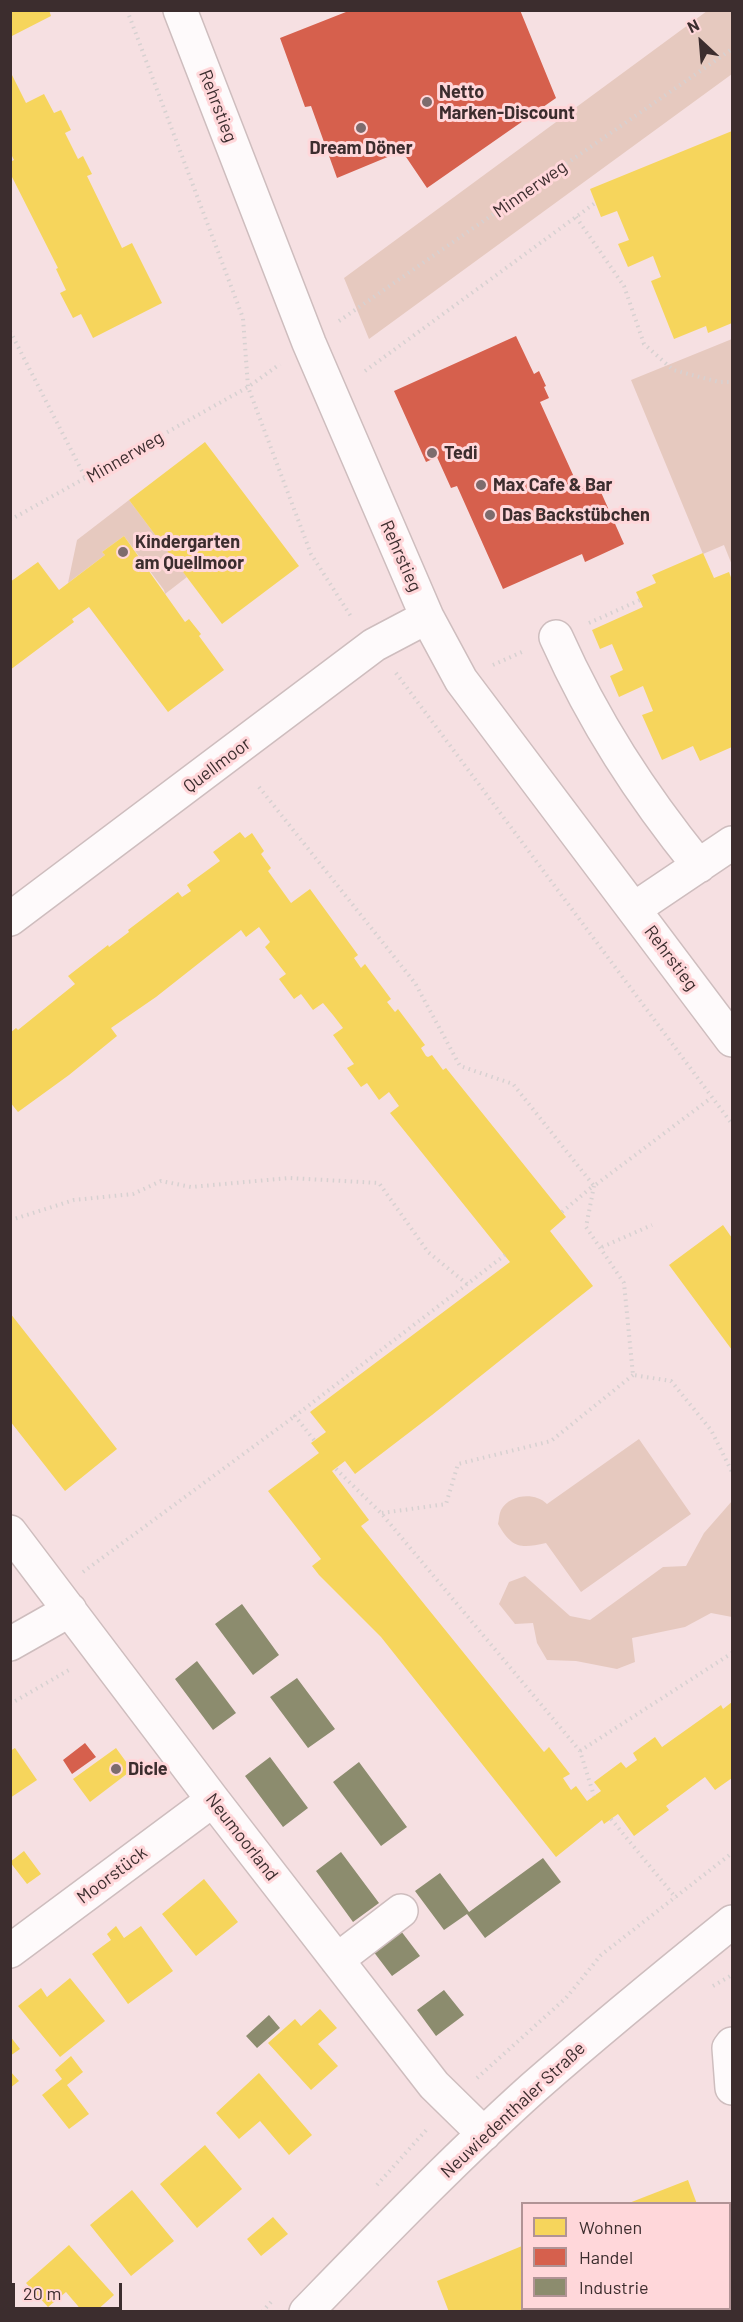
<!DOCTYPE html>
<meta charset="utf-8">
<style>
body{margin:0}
#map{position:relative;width:743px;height:2322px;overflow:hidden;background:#f6e0e2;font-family:Barlow,sans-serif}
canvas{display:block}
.frame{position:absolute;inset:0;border:12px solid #3c2d2e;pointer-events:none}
.legend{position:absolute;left:521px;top:2202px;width:210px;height:108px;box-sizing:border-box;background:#ffd7da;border:2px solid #b19395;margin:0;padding:8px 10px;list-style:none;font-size:18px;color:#3c2d2e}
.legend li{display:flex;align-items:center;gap:12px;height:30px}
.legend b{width:30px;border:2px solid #b19395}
.north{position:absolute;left:671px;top:12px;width:60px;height:60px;-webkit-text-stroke:4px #ffd7da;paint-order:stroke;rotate:334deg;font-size:16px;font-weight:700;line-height:24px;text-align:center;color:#3c2d2e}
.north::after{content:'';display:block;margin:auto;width:21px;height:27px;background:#3c2d2e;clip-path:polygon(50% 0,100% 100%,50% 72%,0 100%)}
.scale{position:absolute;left:12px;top:2283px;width:110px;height:27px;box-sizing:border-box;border:3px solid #3c2d2e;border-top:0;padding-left:8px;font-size:18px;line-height:21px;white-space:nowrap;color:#3c2d2e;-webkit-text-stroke:4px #ffd7da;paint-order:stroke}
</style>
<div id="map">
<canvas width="743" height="2322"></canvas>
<div class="frame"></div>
<ul class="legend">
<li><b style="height:16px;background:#f6d55c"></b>Wohnen</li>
<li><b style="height:16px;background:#d6604d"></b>Handel</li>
<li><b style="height:16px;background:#8c8c6e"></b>Industrie</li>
</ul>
<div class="north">N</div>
<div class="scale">20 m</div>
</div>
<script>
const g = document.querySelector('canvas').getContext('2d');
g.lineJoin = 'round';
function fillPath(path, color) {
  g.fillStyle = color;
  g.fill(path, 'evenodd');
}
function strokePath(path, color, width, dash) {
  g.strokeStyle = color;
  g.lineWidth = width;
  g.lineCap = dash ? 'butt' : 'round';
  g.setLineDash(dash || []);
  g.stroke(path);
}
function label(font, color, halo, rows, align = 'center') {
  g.font = font + ' Barlow,sans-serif';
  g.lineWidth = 6;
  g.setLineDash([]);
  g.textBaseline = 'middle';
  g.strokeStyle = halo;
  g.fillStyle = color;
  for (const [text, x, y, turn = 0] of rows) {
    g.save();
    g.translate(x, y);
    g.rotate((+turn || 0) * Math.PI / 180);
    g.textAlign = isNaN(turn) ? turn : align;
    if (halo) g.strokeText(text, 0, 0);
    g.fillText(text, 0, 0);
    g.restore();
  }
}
fillPath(new Path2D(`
 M707,11H732V74L369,339L344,278Z
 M732,339V565L724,545L703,554L631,380Z
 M129,500L187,577L165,594L164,590L124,536L102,552L105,555L68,583L77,540Z
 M639,1439L691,1514L581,1592L546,1543C520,1549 512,1548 498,1524C499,1520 499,1514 501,1510C510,1494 535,1492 547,1504Z
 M732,1501V1617L711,1613L685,1627L632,1638L635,1662L617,1669L576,1661L547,1660L537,1643L533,1623L515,1624L499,1604L509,1582L525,1576L570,1616L590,1620L663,1567L686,1566L704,1533Z`), '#e6c9bf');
fillPath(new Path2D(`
 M10,10H49L51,16L10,37Z
 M10,71L26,103L44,94L54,113L61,110L71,130L65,133L78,159L83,156L92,174L87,176L122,248L132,243L162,303L93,338L81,314L73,318L60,293L66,290L56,269L58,268L10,173V162L14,160L10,152Z
 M732,131V323L708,333L706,326L674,339L651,281L661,277L653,256L628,267L618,244L629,240L617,211L601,217L590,189Z
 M205,442L299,566L222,624L129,500Z
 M124,536L185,622L189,619L201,634L199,636L224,670L168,712L89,607L72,619L74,622L10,670V582L38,562L59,590L105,555L102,552Z
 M703,553L714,578L729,572L732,580V747L700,761L693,746L662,760L642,715L653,711L643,686L619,697L610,676L623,670L612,644L600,649L592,630L643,607L636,592L656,583L652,575Z
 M240,832L245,838L252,833L264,851L261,854L271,868L268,871L291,903L310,889L358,955L354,958L361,968L365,964L391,999L387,1002L395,1012L398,1009L425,1045L421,1048L426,1056L428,1057L432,1055L443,1070L446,1068L566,1217L550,1231L593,1286L432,1415L355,1474L345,1461L332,1471L369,1520L361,1526L544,1752L549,1747L570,1774L563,1778L571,1790L576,1786L587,1801L601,1791L594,1782L621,1762L626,1768L637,1760L633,1753L655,1737L662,1747L721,1705L723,1709L732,1702V1778L715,1790L705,1777L666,1806L669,1810L634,1836L618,1814L604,1824L602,1820L556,1857L381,1637L319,1575L312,1566L321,1559L268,1491L319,1453L311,1443L326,1432L310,1412L510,1262L390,1113L399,1106L389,1092L379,1100L367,1083L361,1087L347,1068L354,1064L333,1035L343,1028L333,1015L323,1003L313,1010L301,994L294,999L279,979L286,974L265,947L270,942L259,927L246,937L241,930L156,997L111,1028L117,1036L69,1075L18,1112L10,1102V1033L16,1028L18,1030L75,984L68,976L108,945L109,947L129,932L128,930L178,892L182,897L191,891L187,885L220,861L213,852Z
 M723,1225L732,1238V1350L669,1265Z
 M10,1313L117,1449L65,1491L10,1421Z
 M15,1748L37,1780L10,1798V1751Z
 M116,1748L132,1770L90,1802L73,1779Z
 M24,1851L41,1874L27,1884L10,1862Z
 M204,1879L238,1922L196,1956L162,1914Z
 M116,1926L124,1938L141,1926L173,1971L128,2004L92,1954L111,1940L107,1934Z
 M70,1978L105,2021L60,2057L18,2006L41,1988L47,1997Z
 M320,2009L337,2028L318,2044L338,2066L311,2090L268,2043L295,2019L301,2026Z
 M10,2036L20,2049L10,2056Z
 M71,2056L83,2072L67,2085L89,2114L69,2129L42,2095L62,2079L55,2070Z
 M10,2071L19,2081L10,2088Z
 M259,2073L312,2135L289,2155L260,2121L239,2139L216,2113Z
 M205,2145L242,2189L197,2228L160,2184Z
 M688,2180L697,2204H629V2203Z
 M132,2190L174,2241L131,2276L90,2225Z
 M273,2217L288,2234L261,2256L247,2239Z
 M69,2245L114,2295L95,2312H83L66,2292L48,2307L26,2283Z
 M522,2246V2308L549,2309L542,2312H449L437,2281Z`), '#f6d55c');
fillPath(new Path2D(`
 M351,10H520L556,98L427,188L402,151L337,178L311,106L305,107L280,38Z
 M516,336L534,374L539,371L546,386L544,387L549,398L540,402L579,488L596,481L624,544L585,562L582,554L503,589L457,486L451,488L437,457L426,462L394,391Z
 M85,1743L96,1757L72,1774L63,1760Z`), '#d6604d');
fillPath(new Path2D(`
 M242,1604L279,1655L253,1675L215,1624Z
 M197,1661L236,1713L213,1730L175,1679Z
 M297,1678L335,1729L308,1748L270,1697Z
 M270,1757L308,1808L283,1827L245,1776Z
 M359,1762L407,1827L381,1846L333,1782Z
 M341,1852L379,1903L353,1922L316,1871Z
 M543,1858L561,1882L485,1938L467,1914L444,1930L415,1891L440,1873L469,1912Z
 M401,1931L420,1956L392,1976L373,1951Z
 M444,1990L464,2015L436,2036L417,2010Z
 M269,2015L280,2028L257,2048L246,2036Z`), '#8c8c6e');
const minor = new Path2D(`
 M180,10L309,343L427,617L461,680L732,1040
 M556,637C594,722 640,793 699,866
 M634,909L732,843
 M10,919L374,645L427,617
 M10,1532L213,1800L434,2085L484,2134
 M10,1644L70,1610
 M10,1951L213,1800
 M337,1960L401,1911
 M732,2044L729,2048L732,2088
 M306,2312C380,2236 454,2159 533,2088C598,2031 665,1976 732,1922`);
strokePath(minor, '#cebdbe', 36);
strokePath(new Path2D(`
 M127,10L243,318L248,387L311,554L352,618
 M576,217L624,286L644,344L673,370L719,382H732
 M339,321L732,49
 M10,331L86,479
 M365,371L595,203
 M10,520L248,387L280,364
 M589,623L640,600
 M493,665L524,651
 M396,673L732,1124
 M259,787L415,983L460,1066L513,1084L594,1186L711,1098
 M594,1186L586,1227L624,1283L633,1375L671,1381L711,1430L732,1472
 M562,1212L593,1186
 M10,1218L14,1219L74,1200L133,1194L161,1181L191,1187L289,1178L379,1183L428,1252L467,1284
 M602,1247L652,1225
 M314,1440L295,1416L505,1255
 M336,1469L381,1513L580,1751L594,1796
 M382,1513L446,1504L458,1464L551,1441L633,1375
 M83,1572L295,1416
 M10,1704L69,1670
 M580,1751L732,1653
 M611,1819L676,1898
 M713,1986L732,1975
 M477,2078L566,1998L601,1955L732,1853
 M377,2185L428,2128
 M262,2312L271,2302`), '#d7d1d1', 4, [1.5, 4.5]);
strokePath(minor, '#fefafb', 33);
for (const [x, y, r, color] of [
 [427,102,6,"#7d6c6d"],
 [361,128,6,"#7d6c6d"],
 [432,453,6,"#7d6c6d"],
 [481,485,6,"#7d6c6d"],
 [490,515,6,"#7d6c6d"],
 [123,552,6,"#7d6c6d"],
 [116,1769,6,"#7d6c6d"]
]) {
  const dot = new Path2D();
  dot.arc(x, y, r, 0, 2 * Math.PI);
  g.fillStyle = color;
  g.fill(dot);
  strokePath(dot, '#ffd7da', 2);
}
label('bold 18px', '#3c2d2e', '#ffd7da', [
 ["Netto",439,92],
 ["Marken-Discount",439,113],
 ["Dream Döner",361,148,"center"],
 ["Tedi",444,453],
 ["Max Cafe & Bar",493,485],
 ["Das Backstübchen",502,515],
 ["Kindergarten",135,542],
 ["am Quellmoor",135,563],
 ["Dicle",128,1769]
], 'left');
label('18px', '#3c2d2e', '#ffd7da', [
 ["Rehrstieg",218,106,69],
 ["Minnerweg",530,189,-35],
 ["Minnerweg",125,457,-30],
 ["Rehrstieg",401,556,66],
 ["Quellmoor",217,765,-37],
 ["Rehrstieg",671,958,53],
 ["Neumoorland",242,1837,52],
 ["Moorstück",112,1875,-37],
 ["Neuwiedenthaler Straße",513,2110,-43]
]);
</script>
